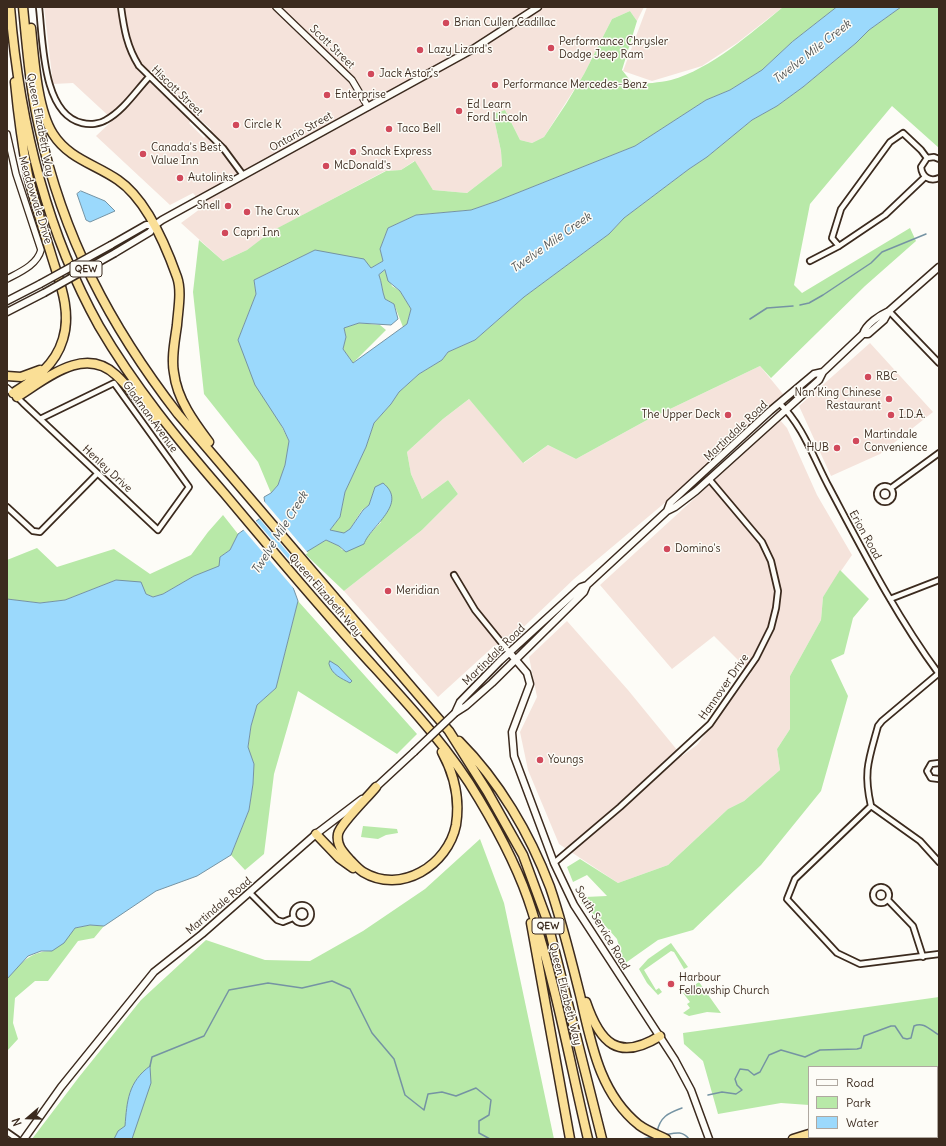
<!DOCTYPE html>
<style>
body{margin:0}
#map{position:relative;width:946px;height:1146px;overflow:hidden;background:#fdfcf7;font-family:Delius,sans-serif}
canvas{display:block}
.frame{position:absolute;inset:0;border:8px solid #3b2a1e;pointer-events:none}
.legend{position:absolute;left:808px;top:1066px;width:130px;height:72px;box-sizing:border-box;background:#fdfcf7;border:1px solid #afa8a0;margin:0;padding:5px 7px;list-style:none;font-size:12px;color:#3b2a1e}
.legend li{display:flex;align-items:center;gap:8px;height:20px}
.legend b{width:20px;border:1px solid #afa8a0}
.north{position:absolute;left:8px;top:1098px;width:40px;height:40px;-webkit-text-stroke:3px #fdfcf7;paint-order:stroke;rotate:250deg;font-size:11px;font-weight:700;line-height:16px;text-align:center;color:#3b2a1e}
.north::after{content:'';display:block;margin:auto;width:14px;height:18px;background:#3b2a1e;clip-path:polygon(50% 0,100% 100%,50% 72%,0 100%)}
</style>
<div id="map">
<canvas width="946" height="1146"></canvas>
<div class="frame"></div>
<ul class="legend">
<li><b style="height:5px;background:#fdfcf7"></b>Road</li>
<li><b style="height:11px;background:#b8e9a8"></b>Park</li>
<li><b style="height:11px;background:#9bd9fc"></b>Water</li>
</ul>
<div class="north">N</div>
</div>
<script>
const g = document.querySelector('canvas').getContext('2d');
g.lineJoin = 'round';
function fillPath(path, color) {
  g.fillStyle = color;
  g.fill(path, 'evenodd');
}
function strokePath(path, color, width, dash) {
  g.strokeStyle = color;
  g.lineWidth = width;
  g.lineCap = dash ? 'butt' : 'round';
  g.setLineDash(dash || []);
  g.stroke(path);
}
function label(font, color, halo, rows, align = 'center') {
  g.font = font + ' Delius,sans-serif';
  g.lineWidth = 3;
  g.setLineDash([]);
  g.textBaseline = 'middle';
  g.strokeStyle = halo;
  g.fillStyle = color;
  for (const [text, x, y, turn = 0] of rows) {
    g.save();
    g.translate(x, y);
    g.rotate((+turn || 0) * Math.PI / 180);
    g.textAlign = isNaN(turn) ? turn : align;
    if (halo) g.strokeText(text, 0, 0);
    g.fillText(text, 0, 0);
    g.restore();
  }
}
fillPath(new Path2D(`
 M44,7H644L637,21L630,11L612,19L584,74L544,137L532,143L520,140L505,110L493,114L501,151L502,166L467,193L433,190L414,161L401,170L385,171L273,231L247,250L223,261L181,223L204,206L193,193L170,205L96,136L113,120L73,83L53,84ZM196,116L211,129L204,138L189,123Z
 M647,7H783L737,43L702,66L652,81L623,71Z
 M870,343L933,412L880,454L831,476L799,406Z
 M760,366L783,394L698,475L574,579L511,639L494,646L438,697L344,591L422,530L458,494L448,480L422,499L411,474L407,452L443,419L469,399L524,463L548,445L576,459L647,420Z
 M780,420L787,428L817,495L852,555L823,597L821,620L790,676V729L777,749L780,770L744,801L728,809L668,865L618,883L559,844L528,770L520,732L537,697L529,657L567,621L628,690L682,756L697,745L751,673L714,636L672,669L600,585Z`), '#f5e3db');
fillPath(new Path2D(`
 M783,7H837L792,42L762,70L730,90L706,100L635,146L497,201L471,210L416,215L388,228L380,249L383,261L371,268L315,250L254,280L256,294L238,340L289,441L285,465L278,485L271,493L258,462L204,394L193,292L199,240L223,261L247,250L272,231L386,171L401,170L415,161L433,190L467,193L502,166L501,151L493,114L505,110L520,140L532,143L544,137L566,104L584,74L612,19L630,11L637,21L622,70L634,85C646,83 659,83 671,80C711,69 751,33 783,7Z
 M901,7H939V148L892,106L810,204L794,285L802,293L910,228L916,241L865,286L771,378L760,366L647,420L576,459L548,445L523,463L469,399L443,419L407,452L411,474L422,499L448,480L458,494L422,530L344,591L304,553L326,540L339,546L342,550L364,544L365,539L381,522L375,487L369,505L362,510L350,529L344,534L330,530L340,517L345,492L366,447L374,423L391,404L399,392L419,374L442,360L448,352L475,340L524,297L609,234L624,218L689,169L707,157L752,120L777,106L803,87L856,43L869,30Z
 M385,270L392,286L400,291L411,309L407,324L403,327L394,304L385,299C382,291 382,283 379,275Z
 M359,323L380,325L386,330L353,363L343,349L346,337L344,328Z
 M223,515L238,534L230,550L220,557V566L194,576L163,594L153,597L116,580L65,600L40,603L7,599V560L37,548L57,567L114,549L150,574L191,555L208,532Z
 M840,570L869,599L853,618L844,654L831,660L848,696L821,791L761,865L693,930L658,940L624,964L617,939L601,921L581,903L585,897L607,896L587,875L573,882L567,867L580,859L618,883L668,865L728,809L744,801L780,770L777,749L790,729V676L821,620L823,597Z
 M298,601L417,734L397,754L298,691L274,774L264,854L245,870L231,855L249,810L253,784L254,764L248,748L251,726L257,705L276,688Z
 M363,826L397,829L398,833L386,835L378,839L361,837Z
 M480,839L504,903L554,1139H32L79,1077L141,1000L206,940L265,960L310,961L363,931L425,889Z
 M90,925L104,926L94,938L78,941L48,981H35L15,998L13,1023L18,1039L7,1051V979C21,963 30,951 52,951L75,928Z
 M671,943L688,967L684,969L674,952L671,951L644,970L656,990L659,988L662,992L658,995L647,983L639,969L648,959Z
 M699,982L721,1013L707,1012L689,1016L683,1013L690,1008L687,1004L690,1002L683,993Z
 M939,997V1070L937,1071V1067H809V1105L781,1103L718,1114L703,1061L684,1044L683,1033Z`), '#b8e9a8');
const water = new Path2D(`
 M837,7H901L869,30L856,43L803,87L777,106L752,120L707,157L689,169L624,218L609,234L524,297L475,340L448,352L442,360L419,374L399,392L391,404L374,423L366,447L345,492L340,517L330,530L344,533L350,529L363,510L369,505L375,487L383,483C409,504 370,526 364,544L346,552L339,546L326,540L285,565L298,601L276,688L257,705L251,726L248,747L254,764L253,784L249,810L231,855L197,876L156,891L104,926L90,925L75,928L64,943L52,951H41L28,956L7,979V599L40,603L65,600L116,580L141,582L146,594L153,597L163,594L194,576L219,566L220,557L230,550L238,534L259,519L266,511L264,497L271,493L278,485L285,465L289,441L283,428L255,385L238,340L256,294L254,280L315,250L364,259L371,268L383,261L380,249L388,228L416,215L471,210L497,201L635,146L706,100L730,90L762,70L792,42ZM385,270L388,281L400,291L411,309L407,324L353,363L343,349L346,337L344,328L359,323L391,325L398,319L394,304L385,299C382,291 382,283 379,275Z
 M81,191L105,201L115,211L90,222L86,220L77,194Z
 M330,661L338,666L352,681L350,683C341,678 332,675 329,664Z
 M150,1066L151,1083L132,1139H114L118,1131L125,1126C127,1101 128,1082 150,1066Z`);
fillPath(water, '#9bd9fc');
strokePath(water, '#7593a3', 1);
fillPath(new Path2D(`
 M263,500L308,553L295,561L258,517L264,510Z
 M255,520L292,563L288,566L296,591L242,528Z`), '#fdfcf7');
strokePath(new Path2D(`
 M800,305L809,303L823,295L871,263L882,252L926,234
 M750,319L767,308L793,306
 M150,1066L152,1057L204,1036L229,990L268,983L302,988L332,981L350,989L372,1033L394,1059L405,1095L424,1110L428,1094L442,1092L456,1096L476,1088L491,1100L489,1115L479,1121V1133L490,1139
 M708,1095L722,1092L736,1094L742,1090L737,1085L735,1079L740,1069L748,1070L754,1075L760,1072L769,1055L781,1050L805,1057L820,1050L857,1049L861,1048L864,1036L891,1026H895L903,1038L907,1039L911,1038L914,1026C924,1021 931,1031 939,1035
 M657,1132C660,1117 668,1113 682,1108
 M664,1135C675,1133 682,1130 689,1139
 M642,1139L653,1137`), '#7593a3', 1.5);
const minor = new Path2D(`
 M39,7C43,40 42,114 82,123C90,125 100,124 106,120C123,111 136,91 149,77
 M121,7C124,29 127,47 139,66L223,148L243,175
 M939,159L934,157L927,158L921,167C922,177 930,182 939,178
 M839,246L832,238L841,209L890,142L903,133L921,150L927,158
 M810,261L839,246L885,215L925,177
 M889,311L939,363
 M17,397L23,403L158,530L189,487L114,383L40,419
 M780,404C802,424 815,461 829,487C863,551 896,616 939,674
 M877 494a8 8 0 1 1 16 0a8 8 0 1 1-16 0Z
 M891,488L939,453
 M7,507L33,531L40,532L97,474
 M454,575L475,610L509,652
 M890,599L939,580
 M939,673L882,721L878,726C869,759 863,771 871,806L920,841L939,862
 M939,763L931,764L927,771L931,778L939,779
 M871,806L795,879L787,899L837,953L860,964L939,954
 M554,863L620,807L710,724L756,658L771,628L776,608L778,591L771,561L762,542L709,479
 M873 895a8 8 0 1 1 16 0a8 8 0 1 1-16 0Z
 M250,893L277,920L283,922L293,918
 M888,900L913,926L923,957
 M293 914a9 9 0 1 1 18 0a9 9 0 1 1-18 0Z
 M7,1132L17,1139`);
const tertiary = new Path2D(`
 M276,7L352,80L368,107
 M7,134L16,174L41,250C37,265 20,272 7,279
 M7,388L16,396`);
const secondary = new Path2D(`
 M111,245L146,225H155
 M115,253L150,232L155,225L162,220L473,49L538,7
 M7,301L40,284
 M7,312L44,293
 M863,334H868L884,320L889,311L939,267
 M667,511L670,503L770,411L814,374L823,372
 M509,652L527,673L530,684L512,732L514,756L554,863L574,905L675,1060L691,1090L709,1139
 M455,713L466,706L492,683L584,592L587,585L667,511L675,507L696,491L819,380L823,372L863,334C866,324 880,315 889,311
 M455,713L460,702L500,661L581,587L587,585
 M374,789L414,752
 M24,1139L61,1087L154,972L202,934L316,834L362,799`);
const motorway = new Path2D(`
 M10,7C19,116 45,229 99,326C134,386 178,440 224,493C260,536 297,580 334,622C383,679 441,734 479,799C500,834 520,872 532,911C556,985 570,1063 588,1139
 M23,7C27,47 30,88 39,127C63,237 110,326 178,414L449,731L487,791L523,855L547,920L602,1139
 M31,28C34,57 37,109 53,134C69,159 95,164 118,180C146,199 166,246 177,277C182,291 178,310 177,325C175,340 171,358 174,373C177,399 194,422 209,442
 M7,376L21,377L40,370
 M13,393C35,379 55,366 63,339C72,310 59,281 51,254C43,228 34,201 28,175C22,144 18,113 15,82
 M17,397C46,379 84,345 116,375C131,389 143,406 158,421
 M459,741C499,781 530,834 550,887C562,922 571,959 580,995C591,1042 599,1093 639,1125C647,1131 658,1135 666,1139
 M376,787C368,797 340,824 338,834C336,845 343,852 350,860C354,864 358,869 363,872C401,895 448,865 456,825C460,800 454,774 442,752
 M316,834L339,858L353,868
 M531,923L570,1139
 M586,1002C600,1043 618,1062 660,1036
 M937,1091L939,1090
 M937,1113L939,1112
 M793,1139L809,1134
 M823,1139L828,1137
 M873,1139L878,1137`);
strokePath(minor, '#3b2a1e', 8);
strokePath(tertiary, '#3b2a1e', 8);
strokePath(secondary, '#3b2a1e', 9);
strokePath(motorway, '#3b2a1e', 11);
strokePath(minor, '#fdfcf7', 4.5);
strokePath(tertiary, '#fdfcf7', 5.5);
strokePath(secondary, '#fdfcf7', 6);
strokePath(motorway, '#fadf96', 8);
const secondaryBridge = new Path2D(`
 M40,284L111,245
 M44,293L115,253
 M414,752L455,713`);
strokePath(secondaryBridge, '#3b2a1e', 9, []);
strokePath(secondaryBridge, '#fdfcf7', 6);
for (const [x, y, r, color] of [
 [446,23,4,"#d1495b"],
 [551,48,4,"#d1495b"],
 [420,50,4,"#d1495b"],
 [371,74,4,"#d1495b"],
 [495,85,4,"#d1495b"],
 [327,95,4,"#d1495b"],
 [459,111,4,"#d1495b"],
 [236,125,4,"#d1495b"],
 [389,129,4,"#d1495b"],
 [353,152,4,"#d1495b"],
 [143,154,4,"#d1495b"],
 [326,166,4,"#d1495b"],
 [180,178,4,"#d1495b"],
 [228,206,4,"#d1495b"],
 [247,212,4,"#d1495b"],
 [225,233,4,"#d1495b"],
 [868,377,4,"#d1495b"],
 [889,399,4,"#d1495b"],
 [728,415,4,"#d1495b"],
 [891,415,4,"#d1495b"],
 [856,441,4,"#d1495b"],
 [837,448,4,"#d1495b"],
 [667,549,4,"#d1495b"],
 [388,591,4,"#d1495b"],
 [540,760,4,"#d1495b"],
 [671,984,4,"#d1495b"]
]) {
  const dot = new Path2D();
  dot.arc(x, y, r, 0, 2 * Math.PI);
  g.fillStyle = color;
  g.fill(dot);
  strokePath(dot, '#fdfcf7', 1.5);
}
for (const [x, y, w] of [
 [86,269,32],
 [548,926,32]
]) {
  const box = new Path2D();
  box.roundRect(x - w / 2, y - 8, w, 16, 3);
  g.fillStyle = '#fdfcf7';
  g.fill(box);
  strokePath(box, '#3b2a1e', 1);
}
label('bold 10px', '#3b2a1e', null, [
 ["QEW",86,269],
 ["QEW",548,926]
]);
label('11px', '#3b2a1e', '#fdfcf7', [
 ["Brian Cullen Cadillac",454,23],
 ["Performance Chrysler",559,42],
 ["Dodge Jeep Ram",559,55],
 ["Lazy Lizard's",428,50],
 ["Jack Astor's",379,74],
 ["Performance Mercedes-Benz",503,85],
 ["Enterprise",335,95],
 ["Ed Learn",467,105],
 ["Ford Lincoln",467,118],
 ["Circle K",244,125],
 ["Taco Bell",397,129],
 ["Canada's Best",151,148],
 ["Value Inn",151,161],
 ["Snack Express",361,152],
 ["McDonald's",334,166],
 ["Autolinks",188,178],
 ["Shell",220,206,"right"],
 ["The Crux",255,212],
 ["Capri Inn",233,233],
 ["RBC",876,377],
 ["Nan King Chinese",881,393,"right"],
 ["Restaurant",881,406,"right"],
 ["The Upper Deck",720,415,"right"],
 ["I.D.A.",899,415],
 ["Martindale",864,435],
 ["Convenience",864,448],
 ["HUB",829,448,"right"],
 ["Domino's",675,549],
 ["Meridian",396,591],
 ["Youngs",548,760],
 ["Harbour",679,978],
 ["Fellowship Church",679,991]
], 'left');
label('11px', '#3b2a1e', '#fdfcf7', [
 ["Scott Street",332,47,44],
 ["Hiscott Street",177,91,44],
 ["Queen Elizabeth Way",40,125,79],
 ["Ontario Street",301,132,-29],
 ["Meadowvale Drive",35,200,73],
 ["Gladman Avenue",150,417,54],
 ["Martindale Road",736,431,-43],
 ["Henley Drive",107,469,43],
 ["Erion Road",865,535,61],
 ["Queen Elizabeth Way",325,595,49],
 ["Martindale Road",494,655,-44],
 ["Hannover Drive",724,687,-55],
 ["Martindale Road",219,906,-40],
 ["South Service Road",602,928,59],
 ["Queen Elizabeth Way",565,994,76]
]);
label('italic 12px', '#535656', '#fdfcf7', [
 ["Twelve Mile Creek",812,52,-38],
 ["Twelve Mile Creek",551,243,-35],
 ["Twelve Mile Creek",280,533,-58]
]);
</script>
